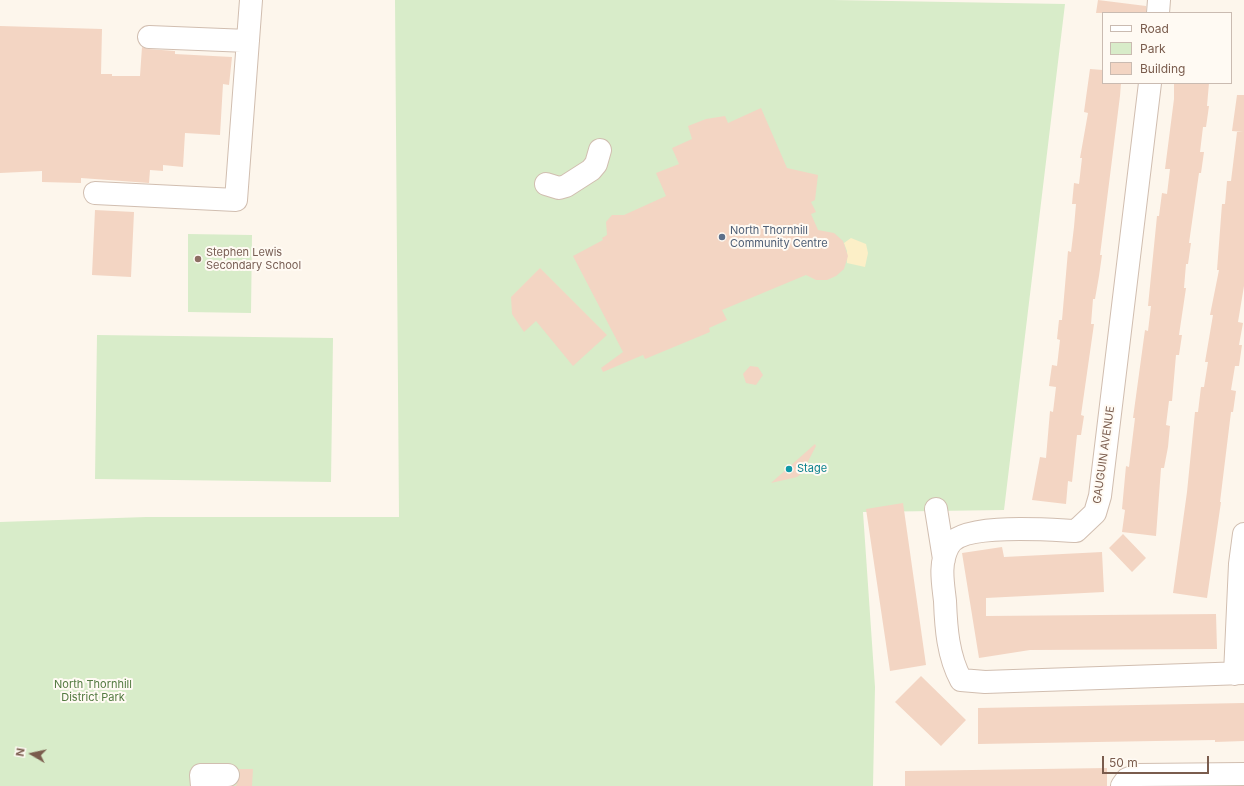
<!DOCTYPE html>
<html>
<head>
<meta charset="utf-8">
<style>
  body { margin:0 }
  #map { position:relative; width:1244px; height:786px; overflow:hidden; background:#fdf6ec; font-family:Inter,sans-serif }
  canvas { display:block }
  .legend { position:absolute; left:1102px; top:12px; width:130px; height:72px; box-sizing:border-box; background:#fffaf3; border:1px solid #cabbb1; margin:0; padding:5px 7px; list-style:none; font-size:12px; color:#7a5c4d }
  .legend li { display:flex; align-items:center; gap:8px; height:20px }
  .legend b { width:20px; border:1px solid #cabbb1 }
  .north { position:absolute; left:12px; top:734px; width:40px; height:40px; -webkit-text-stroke:3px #fffaf3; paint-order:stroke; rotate:279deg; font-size:11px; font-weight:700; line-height:16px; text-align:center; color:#7a5c4d }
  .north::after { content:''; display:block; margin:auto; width:14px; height:18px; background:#7a5c4d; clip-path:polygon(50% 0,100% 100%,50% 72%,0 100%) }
  .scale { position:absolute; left:1102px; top:756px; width:107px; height:18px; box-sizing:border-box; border:2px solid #7a5c4d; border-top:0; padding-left:5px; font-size:12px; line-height:14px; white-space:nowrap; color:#7a5c4d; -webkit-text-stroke:3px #fffaf3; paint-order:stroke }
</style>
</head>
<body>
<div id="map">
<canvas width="1244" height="786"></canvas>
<ul class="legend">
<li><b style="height:5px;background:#fff"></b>Road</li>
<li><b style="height:11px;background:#d8ecc9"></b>Park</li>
<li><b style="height:11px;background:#f3d5c3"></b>Building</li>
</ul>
<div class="north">N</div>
<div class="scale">50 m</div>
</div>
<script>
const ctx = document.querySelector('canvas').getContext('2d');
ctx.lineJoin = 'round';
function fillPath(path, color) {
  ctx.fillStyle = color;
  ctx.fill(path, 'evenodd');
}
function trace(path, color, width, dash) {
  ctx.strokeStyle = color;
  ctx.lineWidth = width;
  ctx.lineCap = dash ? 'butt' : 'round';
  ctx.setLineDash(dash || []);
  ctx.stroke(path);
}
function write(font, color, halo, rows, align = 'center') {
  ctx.font = font + ' Inter,sans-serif';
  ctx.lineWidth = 4;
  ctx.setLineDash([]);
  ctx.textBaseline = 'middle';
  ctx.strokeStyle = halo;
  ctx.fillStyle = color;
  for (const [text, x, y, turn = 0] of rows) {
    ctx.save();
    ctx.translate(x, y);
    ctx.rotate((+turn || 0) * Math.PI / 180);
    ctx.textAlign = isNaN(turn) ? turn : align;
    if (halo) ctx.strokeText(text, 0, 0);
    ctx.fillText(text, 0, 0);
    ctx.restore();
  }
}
fillPath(new Path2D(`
  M 395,0 L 833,0 L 1065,4 L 1004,510 L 863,512 L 875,687 L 873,786 L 0,786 L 0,522 L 146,517 L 399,517 Z
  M 188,234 L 252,235 L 251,313 L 188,312 Z
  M 97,335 L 333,338 L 331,482 L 95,479 Z`), '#d8ecc9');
fillPath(new Path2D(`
  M 851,238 L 866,244 L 868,253 L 865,267 L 847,263 L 847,251 L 844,243 Z`), '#fcefc7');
fillPath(new Path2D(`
  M 1098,0 L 1146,6 L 1146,13 L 1096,13 Z
  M 0,26 L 102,29 L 101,74 L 112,74 L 112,76 L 140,76 L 142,47 L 148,49 L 175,51 L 175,54 L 232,57 L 229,85 L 223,84 L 220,135 L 185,133 L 183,167 L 163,165 L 163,171 L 150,170 L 149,183 L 81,178 L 81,183 L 42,182 L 42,171 L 0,173 Z
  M 1090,69 L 1103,70 L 1103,83 L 1121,83 L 1120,96 L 1100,255 L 1102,255 L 1099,276 L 1095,299 L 1093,299 L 1091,324 L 1094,324 L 1081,415 L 1084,416 L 1081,435 L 1077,435 L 1072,482 L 1068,481 L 1066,504 L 1032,500 L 1040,457 L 1046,458 L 1050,411 L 1053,412 L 1056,387 L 1049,386 L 1052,365 L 1057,366 L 1060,340 L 1057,339 L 1059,320 L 1062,320 L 1068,251 L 1071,252 L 1074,227 L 1076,204 L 1072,204 L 1074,183 L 1079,184 L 1082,158 L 1080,158 L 1088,113 L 1084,112 Z
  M 1174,83 L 1209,83 L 1207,106 L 1209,106 L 1206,127 L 1203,127 L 1200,152 L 1204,152 L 1201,173 L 1199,173 L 1189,243 L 1191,243 L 1188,264 L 1186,264 L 1184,288 L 1186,288 L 1179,335 L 1182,335 L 1179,355 L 1176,355 L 1172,401 L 1169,401 L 1166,425 L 1170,426 L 1168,447 L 1164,468 L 1161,468 L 1156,536 L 1122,532 L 1125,510 L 1122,509 L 1126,466 L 1129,467 L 1135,418 L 1133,418 L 1145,330 L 1148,331 L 1151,306 L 1148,306 L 1157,216 L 1159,216 L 1162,193 L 1167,194 L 1170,169 L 1165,169 L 1174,99 Z
  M 1237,95 L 1244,95 L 1244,286 L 1238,322 L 1243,323 L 1239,345 L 1242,345 L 1239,366 L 1235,366 L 1231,390 L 1236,391 L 1233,412 L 1231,412 L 1220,502 L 1221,502 L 1207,598 L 1173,593 L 1187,492 L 1195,412 L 1198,412 L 1201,387 L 1204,387 L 1208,362 L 1205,362 L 1213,315 L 1210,315 L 1219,270 L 1217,270 L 1222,204 L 1225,204 L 1227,181 L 1231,181 L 1237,132 L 1243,132 L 1232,131 Z
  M 761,108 L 787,168 L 818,175 L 815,200 L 811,202 L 816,212 L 811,214 L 818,230 L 834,233 L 843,241 L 848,256 L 844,269 L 836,276 L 827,280 L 816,280 L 806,275 L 722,310 L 727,320 L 709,328 L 710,332 L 645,359 L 643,355 L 603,372 L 601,368 L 623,352 L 573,256 L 603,240 L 602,238 L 607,235 L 606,222 L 612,215 L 624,215 L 666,196 L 656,173 L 679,164 L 672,148 L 692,139 L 688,126 L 706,119 L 725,116 L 728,123 Z
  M 95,210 L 134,212 L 131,277 L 92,275 Z
  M 540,268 L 607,335 L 573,366 L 536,321 L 524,332 L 512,314 L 511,297 Z
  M 750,366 L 758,367 L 763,375 L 756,385 L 746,383 L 743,374 Z
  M 815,444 L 816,446 L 802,473 L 797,477 L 771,483 Z
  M 903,503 L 926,665 L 890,671 L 866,509 Z
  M 1123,534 L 1146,558 L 1132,572 L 1109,548 Z
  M 1002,547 L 1004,557 L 1102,552 L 1104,592 L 986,598 L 986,616 L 1216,614 L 1217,649 L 1030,650 L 979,658 L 962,553 Z
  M 921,676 L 966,720 L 941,746 L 895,702 Z
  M 1244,703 L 1244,741 L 1215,742 L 1215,740 L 978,744 L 978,708 Z
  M 1107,768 L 1107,786 L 905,786 L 905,771 Z
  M 239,769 L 253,769 L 252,786 L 236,786 L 240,775 Z`), '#f3d5c3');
const minor = new Path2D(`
  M 1158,13 L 1159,0
  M 149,37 L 248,41
  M 1150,83 L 1100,496 L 1095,513 L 1076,531 C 1050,530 960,522 948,547 C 939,564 943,583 945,601 C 946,628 948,656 961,680 L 985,682 L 1244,673
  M 546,184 L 559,188 L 566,186 L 591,170 L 596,164 L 600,150
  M 95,193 L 236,200 L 251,0
  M 936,509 L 944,559
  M 1235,674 L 1240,564 L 1244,534
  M 202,786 L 201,775 L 228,775
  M 1122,786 L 1127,779 L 1138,775 L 1244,774`);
trace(minor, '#d1beb0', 24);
trace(minor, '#fff', 22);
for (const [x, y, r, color] of [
  [722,237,4,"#5c6f8a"],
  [198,259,4,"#8d6e63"],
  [789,469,4,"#0f9aa8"]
]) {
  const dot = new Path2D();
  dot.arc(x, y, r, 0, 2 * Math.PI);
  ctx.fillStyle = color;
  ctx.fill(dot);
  trace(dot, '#fffaf3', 1.5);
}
write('11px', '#4e5e75', '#fffaf3', [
  ["North Thornhill",730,231],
  ["Community Centre",730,244]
], 'left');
write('11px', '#785e54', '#fffaf3', [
  ["Stephen Lewis",206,253],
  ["Secondary School",206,266]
], 'left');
write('11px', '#7a5c4d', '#fffaf3', [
  ["GAUGUIN AVENUE",1104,455,-82]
]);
write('11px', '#0d838f', '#fffaf3', [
  ["Stage",797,469]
], 'left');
write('11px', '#537a41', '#fffaf3', [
  ["North Thornhill",93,685],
  ["District Park",93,698]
]);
</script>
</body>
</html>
